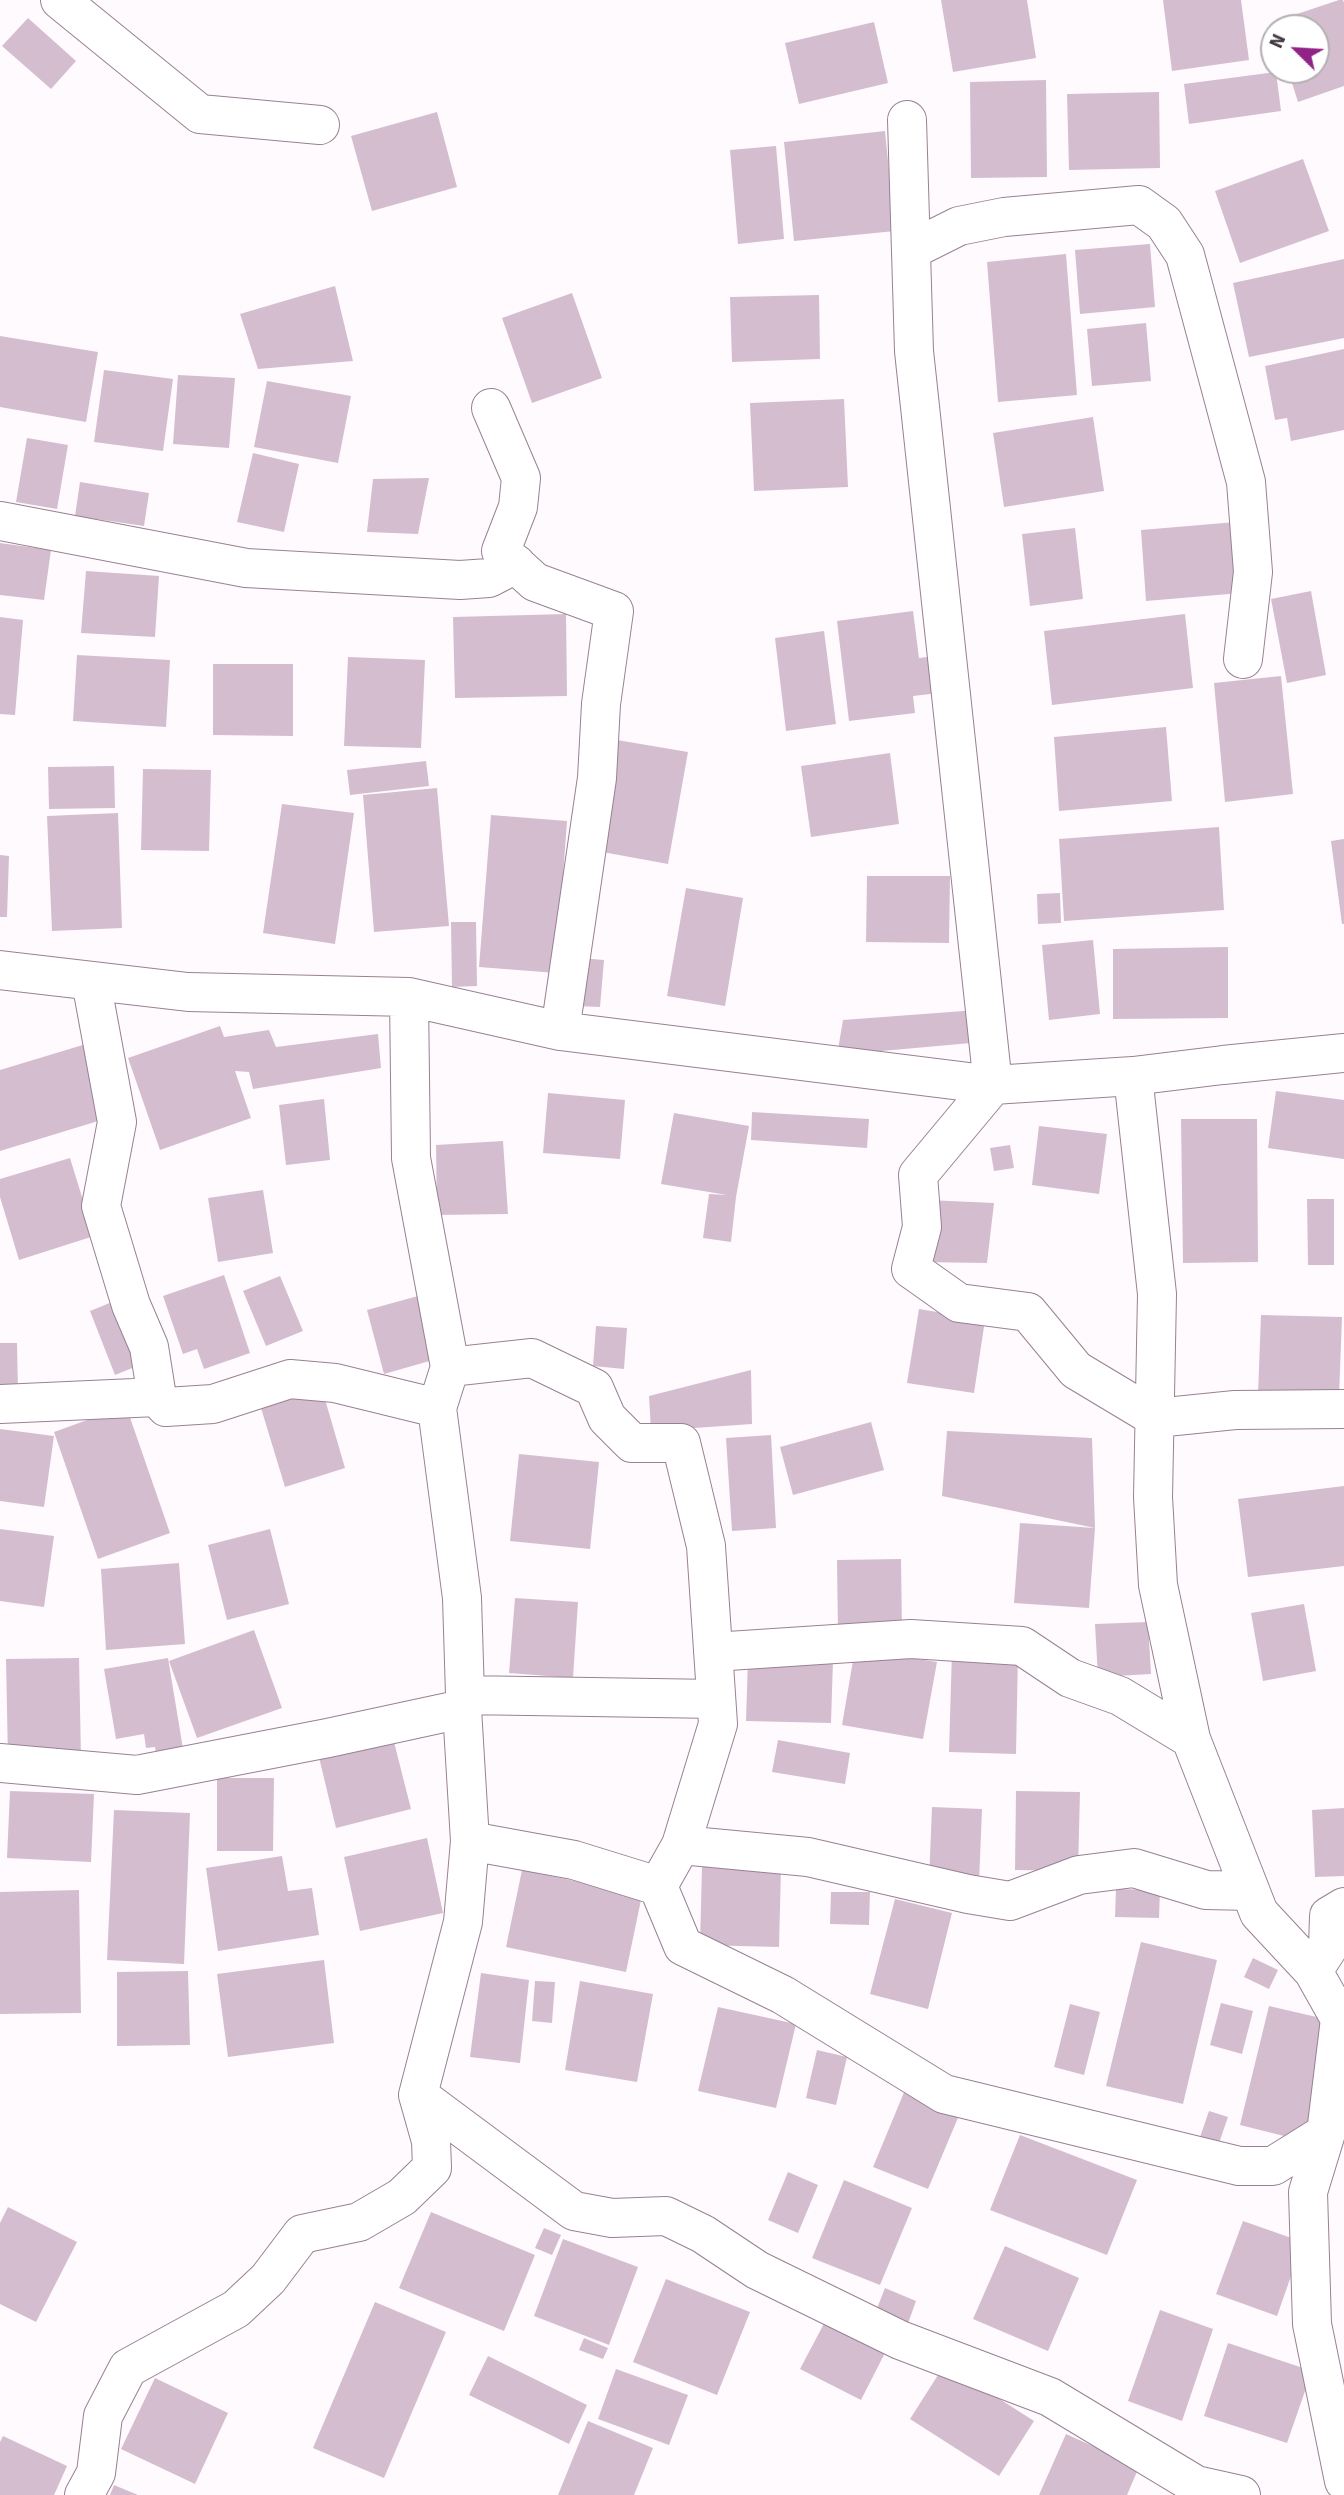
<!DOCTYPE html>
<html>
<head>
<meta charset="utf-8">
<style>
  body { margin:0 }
  #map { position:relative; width:1344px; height:2495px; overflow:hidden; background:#fffafe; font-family:Signika,sans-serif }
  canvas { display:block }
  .north { position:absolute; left:1260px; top:14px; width:70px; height:70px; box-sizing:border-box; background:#fff; border:2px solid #b4b0b3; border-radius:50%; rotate:294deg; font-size:19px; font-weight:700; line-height:28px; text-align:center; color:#433941 }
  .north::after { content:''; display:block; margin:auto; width:24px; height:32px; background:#912386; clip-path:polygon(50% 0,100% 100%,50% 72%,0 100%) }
</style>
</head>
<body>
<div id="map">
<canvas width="1344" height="2495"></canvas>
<div class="north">N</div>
</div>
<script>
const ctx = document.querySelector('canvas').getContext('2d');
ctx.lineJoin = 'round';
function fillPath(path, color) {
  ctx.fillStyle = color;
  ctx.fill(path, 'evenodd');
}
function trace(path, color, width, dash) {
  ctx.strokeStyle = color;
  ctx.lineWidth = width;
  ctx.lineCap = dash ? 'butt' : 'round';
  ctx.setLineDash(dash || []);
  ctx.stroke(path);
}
fillPath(new Path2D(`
  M 941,0 L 1027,0 L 1036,58 L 953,72 Z
  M 1163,0 L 1241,0 L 1249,60 L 1172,71 Z
  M 1339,0 L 1343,0 L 1344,3 L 1344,86 L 1298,102 L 1288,70 L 1316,70 L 1316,28 L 1275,28 L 1273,22 Z
  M 28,18 L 76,61 L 51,89 L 2,46 Z
  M 874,22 L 888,83 L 799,104 L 785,43 Z
  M 1276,72 L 1281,111 L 1189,124 L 1184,84 Z
  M 1046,80 L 1047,177 L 971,178 L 970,82 Z
  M 1159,92 L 1160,168 L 1069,170 L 1067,94 Z
  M 437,112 L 457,187 L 372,211 L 351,136 Z
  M 885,131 L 895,231 L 794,241 L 784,142 Z
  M 776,146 L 784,239 L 738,244 L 730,150 Z
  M 1303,159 L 1329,231 L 1240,263 L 1215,191 Z
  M 1150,244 L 1155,307 L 1080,314 L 1075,250 Z
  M 1066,254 L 1077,395 L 998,402 L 987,262 Z
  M 1344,259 L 1344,338 L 1249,357 L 1233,283 Z
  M 335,286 L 353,361 L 258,369 L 240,314 Z
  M 572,293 L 602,378 L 532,403 L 502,318 Z
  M 819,295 L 820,359 L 732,362 L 730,297 Z
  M 1146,323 L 1151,381 L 1092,386 L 1087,329 Z
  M 0,336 L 98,352 L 86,422 L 0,407 Z
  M 1344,349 L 1344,430 L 1291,441 L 1287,418 L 1275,420 L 1265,366 Z
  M 104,370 L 173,379 L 163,451 L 94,442 Z
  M 178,375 L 235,378 L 229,448 L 173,444 Z
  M 267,381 L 351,396 L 338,463 L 254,447 Z
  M 844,399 L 848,487 L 754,491 L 750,403 Z
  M 1093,417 L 1104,491 L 1004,507 L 993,433 Z
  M 27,438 L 68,445 L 57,509 L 16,502 Z
  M 253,453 L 299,464 L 284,532 L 237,522 Z
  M 429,478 L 418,534 L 367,532 L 373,479 Z
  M 80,482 L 149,493 L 144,526 L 75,516 Z
  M 1236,522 L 1241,593 L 1146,601 L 1141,530 Z
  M 1075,528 L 1083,599 L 1030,606 L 1022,534 Z
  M 0,543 L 51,550 L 44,600 L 0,595 Z
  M 86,571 L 159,576 L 155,637 L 81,633 Z
  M 1311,591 L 1326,675 L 1287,683 L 1271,599 Z
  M 913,611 L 919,658 L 935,656 L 939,693 L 913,696 L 915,713 L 849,721 L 837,621 Z
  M 566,614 L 567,696 L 455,698 L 453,617 Z
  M 1185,614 L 1193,688 L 1052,705 L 1044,631 Z
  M 0,617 L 23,620 L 15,715 L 0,714 Z
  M 824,631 L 836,724 L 786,731 L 775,638 Z
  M 77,655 L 170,660 L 166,727 L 73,721 Z
  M 348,657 L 425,660 L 421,748 L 344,746 Z
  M 213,664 L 293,664 L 293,736 L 213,735 Z
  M 1281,676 L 1293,794 L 1225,802 L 1214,683 Z
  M 1166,727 L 1172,801 L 1059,811 L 1054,737 Z
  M 617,740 L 688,752 L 668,864 L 597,851 Z
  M 890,753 L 899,824 L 811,837 L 801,766 Z
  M 426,761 L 429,786 L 350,795 L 347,770 Z
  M 114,766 L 115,808 L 49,809 L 48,767 Z
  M 143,769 L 211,770 L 209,851 L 141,850 Z
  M 437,788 L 449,926 L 374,932 L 363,795 Z
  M 282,804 L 354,813 L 335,944 L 263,933 Z
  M 118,813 L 122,928 L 52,931 L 47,816 Z
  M 491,815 L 567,821 L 556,973 L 479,967 Z
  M 1219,827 L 1224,910 L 1064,921 L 1059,839 Z
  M 1344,839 L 1344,924 L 1342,924 L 1331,841 Z
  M 0,855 L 9,856 L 7,917 L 0,917 Z
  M 867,876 L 950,876 L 949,943 L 866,942 Z
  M 686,888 L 743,898 L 725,1006 L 667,996 Z
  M 1060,893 L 1061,923 L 1038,924 L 1037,894 Z
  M 451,922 L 476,922 L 477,986 L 452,987 Z
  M 1093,940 L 1100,1014 L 1049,1020 L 1042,945 Z
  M 1228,947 L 1228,1018 L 1113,1019 L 1113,949 Z
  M 580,958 L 604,960 L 600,1007 L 576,1006 Z
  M 977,1010 L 971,1043 L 837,1055 L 843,1020 Z
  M 220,1026 L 224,1037 L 269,1030 L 276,1047 L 378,1034 L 381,1068 L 253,1089 L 249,1072 L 235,1071 L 251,1118 L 160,1150 L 128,1058 Z
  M 86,1044 L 108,1118 L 0,1151 L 0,1070 Z
  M 1276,1091 L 1344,1100 L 1344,1159 L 1268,1148 Z
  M 548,1093 L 625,1100 L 620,1159 L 543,1153 Z
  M 324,1099 L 330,1160 L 286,1165 L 279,1105 Z
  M 752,1112 L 869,1119 L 867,1148 L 751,1140 Z
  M 674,1113 L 749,1126 L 736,1197 L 731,1242 L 703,1238 L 709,1194 L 727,1195 L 661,1184 Z
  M 1181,1119 L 1257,1119 L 1258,1262 L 1183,1263 Z
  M 1039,1126 L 1107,1134 L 1099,1194 L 1032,1185 Z
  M 503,1141 L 508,1214 L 437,1215 L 436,1145 Z
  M 1010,1145 L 1014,1168 L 994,1171 L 990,1148 Z
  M 70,1158 L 94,1236 L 19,1260 L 0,1197 L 0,1179 Z
  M 263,1190 L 273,1253 L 218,1262 L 208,1198 Z
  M 1307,1199 L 1334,1199 L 1334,1265 L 1308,1265 Z
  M 928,1200 L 994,1203 L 987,1263 L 920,1262 Z
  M 224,1275 L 250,1353 L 204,1369 L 197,1349 L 183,1354 L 163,1296 Z
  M 280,1276 L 303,1331 L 266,1346 L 243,1291 Z
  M 429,1293 L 447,1356 L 384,1374 L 367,1310 Z
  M 122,1298 L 147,1362 L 115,1375 L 90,1311 Z
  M 919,1309 L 985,1320 L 974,1393 L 907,1383 Z
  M 1261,1315 L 1342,1317 L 1339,1397 L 1258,1394 Z
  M 596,1326 L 627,1328 L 624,1369 L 593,1366 Z
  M 0,1343 L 17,1343 L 18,1393 L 0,1393 Z
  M 751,1370 L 752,1424 L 651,1431 L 649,1396 Z
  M 322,1389 L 345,1468 L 285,1487 L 261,1408 Z
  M 126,1406 L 170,1533 L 98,1559 L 54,1432 Z
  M 871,1422 L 884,1470 L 793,1495 L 780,1447 Z
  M 0,1429 L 54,1436 L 44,1507 L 0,1501 Z
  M 947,1431 L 1092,1438 L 1095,1528 L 942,1496 Z
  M 771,1435 L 776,1528 L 732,1531 L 726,1438 Z
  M 519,1454 L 599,1462 L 590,1549 L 510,1541 Z
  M 1344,1486 L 1344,1566 L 1248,1577 L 1238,1499 Z
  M 1020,1523 L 1095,1528 L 1089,1608 L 1014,1603 Z
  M 0,1529 L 54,1536 L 44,1607 L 0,1601 Z
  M 270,1529 L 289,1604 L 227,1620 L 208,1545 Z
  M 901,1559 L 902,1634 L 838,1635 L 837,1560 Z
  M 179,1563 L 185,1644 L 106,1650 L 101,1569 Z
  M 515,1598 L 578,1602 L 573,1678 L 509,1673 Z
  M 1304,1604 L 1316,1671 L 1263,1681 L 1251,1613 Z
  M 1148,1622 L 1151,1674 L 1098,1677 L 1095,1624 Z
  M 254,1630 L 282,1708 L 197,1738 L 169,1661 Z
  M 855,1649 L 937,1662 L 923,1739 L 842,1725 Z
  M 952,1651 L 1018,1653 L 1016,1754 L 949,1752 Z
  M 79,1658 L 81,1758 L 8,1760 L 6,1659 Z
  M 168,1658 L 185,1761 L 158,1766 L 155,1747 L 146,1748 L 144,1734 L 116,1739 L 104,1669 Z
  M 748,1658 L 833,1660 L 831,1723 L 746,1721 Z
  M 391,1730 L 411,1809 L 336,1828 L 317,1749 Z
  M 778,1740 L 850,1753 L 845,1784 L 772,1772 Z
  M 217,1778 L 274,1778 L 273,1851 L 217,1851 Z
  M 10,1791 L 94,1794 L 91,1862 L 7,1858 Z
  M 1016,1791 L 1080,1792 L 1078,1871 L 1015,1870 Z
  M 932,1807 L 982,1809 L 979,1883 L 929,1881 Z
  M 1344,1808 L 1344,1876 L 1315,1877 L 1312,1810 Z
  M 114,1810 L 190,1813 L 184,1964 L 107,1960 Z
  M 427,1838 L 443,1913 L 360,1931 L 344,1857 Z
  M 282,1856 L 288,1891 L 312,1888 L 319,1935 L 218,1951 L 206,1868 Z
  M 702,1866 L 781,1867 L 779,1947 L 700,1945 Z
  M 522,1870 L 642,1895 L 626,1972 L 506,1947 Z
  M 1116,1889 L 1160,1890 L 1159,1918 L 1115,1917 Z
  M 79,1890 L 81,2013 L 0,2014 L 0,1892 Z
  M 831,1892 L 870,1892 L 869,1925 L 830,1924 Z
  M 895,1899 L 952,1913 L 928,2009 L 870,1994 Z
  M 1141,1942 L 1217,1960 L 1183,2104 L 1106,2086 Z
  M 1253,1958 L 1278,1970 L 1269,1989 L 1244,1977 Z
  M 324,1960 L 334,2043 L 228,2057 L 217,1974 Z
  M 188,1971 L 190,2045 L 117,2046 L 117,1972 Z
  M 481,1973 L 529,1980 L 520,2063 L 470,2057 Z
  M 535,1981 L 555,1982 L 552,2023 L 532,2021 Z
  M 580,1981 L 653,1994 L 637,2082 L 565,2070 Z
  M 1221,2003 L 1253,2011 L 1242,2054 L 1210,2045 Z
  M 1070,2004 L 1100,2012 L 1084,2075 L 1054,2067 Z
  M 1269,2006 L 1334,2021 L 1304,2141 L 1240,2125 Z
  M 718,2007 L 796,2024 L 776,2108 L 698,2091 Z
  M 817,2050 L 847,2057 L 836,2105 L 806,2098 Z
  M 905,2090 L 960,2113 L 928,2189 L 873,2167 Z
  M 1209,2111 L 1228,2117 L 1218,2146 L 1199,2140 Z
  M 1020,2135 L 1137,2180 L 1107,2255 L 990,2210 Z
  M 788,2172 L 818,2185 L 798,2233 L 768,2220 Z
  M 844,2180 L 912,2208 L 880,2285 L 812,2258 Z
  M 8,2207 L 77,2242 L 36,2322 L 0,2304 L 0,2223 Z
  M 431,2212 L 535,2255 L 504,2331 L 399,2288 Z
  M 1243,2221 L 1303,2242 L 1277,2316 L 1216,2294 Z
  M 544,2228 L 561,2235 L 552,2255 L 535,2248 Z
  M 563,2239 L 638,2267 L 609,2345 L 534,2316 Z
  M 1005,2246 L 1079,2278 L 1048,2351 L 973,2319 Z
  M 666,2279 L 750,2312 L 717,2395 L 633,2362 Z
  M 885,2288 L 916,2301 L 906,2329 L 874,2316 Z
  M 375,2302 L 446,2332 L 384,2478 L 313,2448 Z
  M 1160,2310 L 1213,2329 L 1182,2421 L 1128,2401 Z
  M 828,2316 L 888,2347 L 861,2400 L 800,2369 Z
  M 584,2338 L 608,2348 L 603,2359 L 579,2350 Z
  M 1228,2343 L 1312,2371 L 1287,2443 L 1204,2416 Z
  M 488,2356 L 587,2405 L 569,2444 L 469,2395 Z
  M 945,2364 L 1034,2421 L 999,2476 L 910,2419 Z
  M 616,2369 L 688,2395 L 669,2445 L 598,2419 Z
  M 155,2378 L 228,2413 L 195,2484 L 121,2449 Z
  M 588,2421 L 653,2448 L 634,2495 L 558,2495 Z
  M 1066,2434 L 1139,2467 L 1127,2495 L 1039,2495 Z
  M 3,2436 L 67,2466 L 54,2495 L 0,2495 L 0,2442 Z
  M 114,2485 L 138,2495 L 110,2495 Z`), '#d5bdd0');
const street = new Path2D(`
  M 60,0 L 200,114 L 320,125
  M 907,120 L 914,351 L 993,1085 L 918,1175 L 922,1227 L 911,1269 L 959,1303 L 1028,1312 L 1076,1370 L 1156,1418 L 1235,1410 L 1344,1409
  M 913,249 L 959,226 L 1004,217 L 1139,205 L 1164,223 L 1185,255 L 1246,482 L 1253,572 L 1243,659
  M 491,408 L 521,478 L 518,507 L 501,551 L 535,582 L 614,611 L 601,704 L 597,778 L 560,1031
  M 0,521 L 246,568 L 460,580 L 489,578 L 516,564
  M 0,970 L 188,992 L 409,997 L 560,1031 L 993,1085 L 1133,1076 L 1223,1065 L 1344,1053
  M 91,981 L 117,1122 L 101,1206 L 131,1305 L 149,1347 L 157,1397
  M 1133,1076 L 1157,1294 L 1153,1497 L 1158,1585 L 1191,1739 L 1259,1913 L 1313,1971 L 1340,2019 L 1326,2133 L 1308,2192 L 1312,2324 L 1344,2481
  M 450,1367 L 532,1358 L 594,1388 L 607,1418 L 632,1443 L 681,1443 L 706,1546 L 718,1724 L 681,1845 L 658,1886
  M 0,1404 L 157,1397 L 166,1407 L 213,1404 L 290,1379 L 335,1383 L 437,1408
  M 713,1652 L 911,1639 L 1022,1646 L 1070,1678 L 1120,1696 L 1191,1739
  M 465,1695 L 716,1699
  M 0,1763 L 137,1775 L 328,1738 L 462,1709
  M 470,1841 L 574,1860 L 658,1886 L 683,1946 L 783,1995 L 944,2094 L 1239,2166 L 1273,2166 L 1326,2133
  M 681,1845 L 808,1857 L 968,1894 L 1010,1901 L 1079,1875 L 1134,1868 L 1206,1890 L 1250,1891
  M 1313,1971 L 1328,1948 L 1329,1916 L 1344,1907
  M 418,2095 L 574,2211 L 612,2218 L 666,2216 L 703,2234 L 757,2270 L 900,2340 L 1050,2397 L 1196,2485 L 1241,2495
  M 84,2495 L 96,2473 L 103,2416 L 128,2368 L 236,2309 L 268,2279 L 302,2234 L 359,2222 L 402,2197 L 432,2168 L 431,2141 L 418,2095 L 463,1922 L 470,1841 L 462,1709 L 465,1695 L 462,1598 L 437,1408 L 450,1367 L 411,1158 L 409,997`);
trace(street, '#988193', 40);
trace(street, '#fff', 38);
</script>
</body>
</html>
